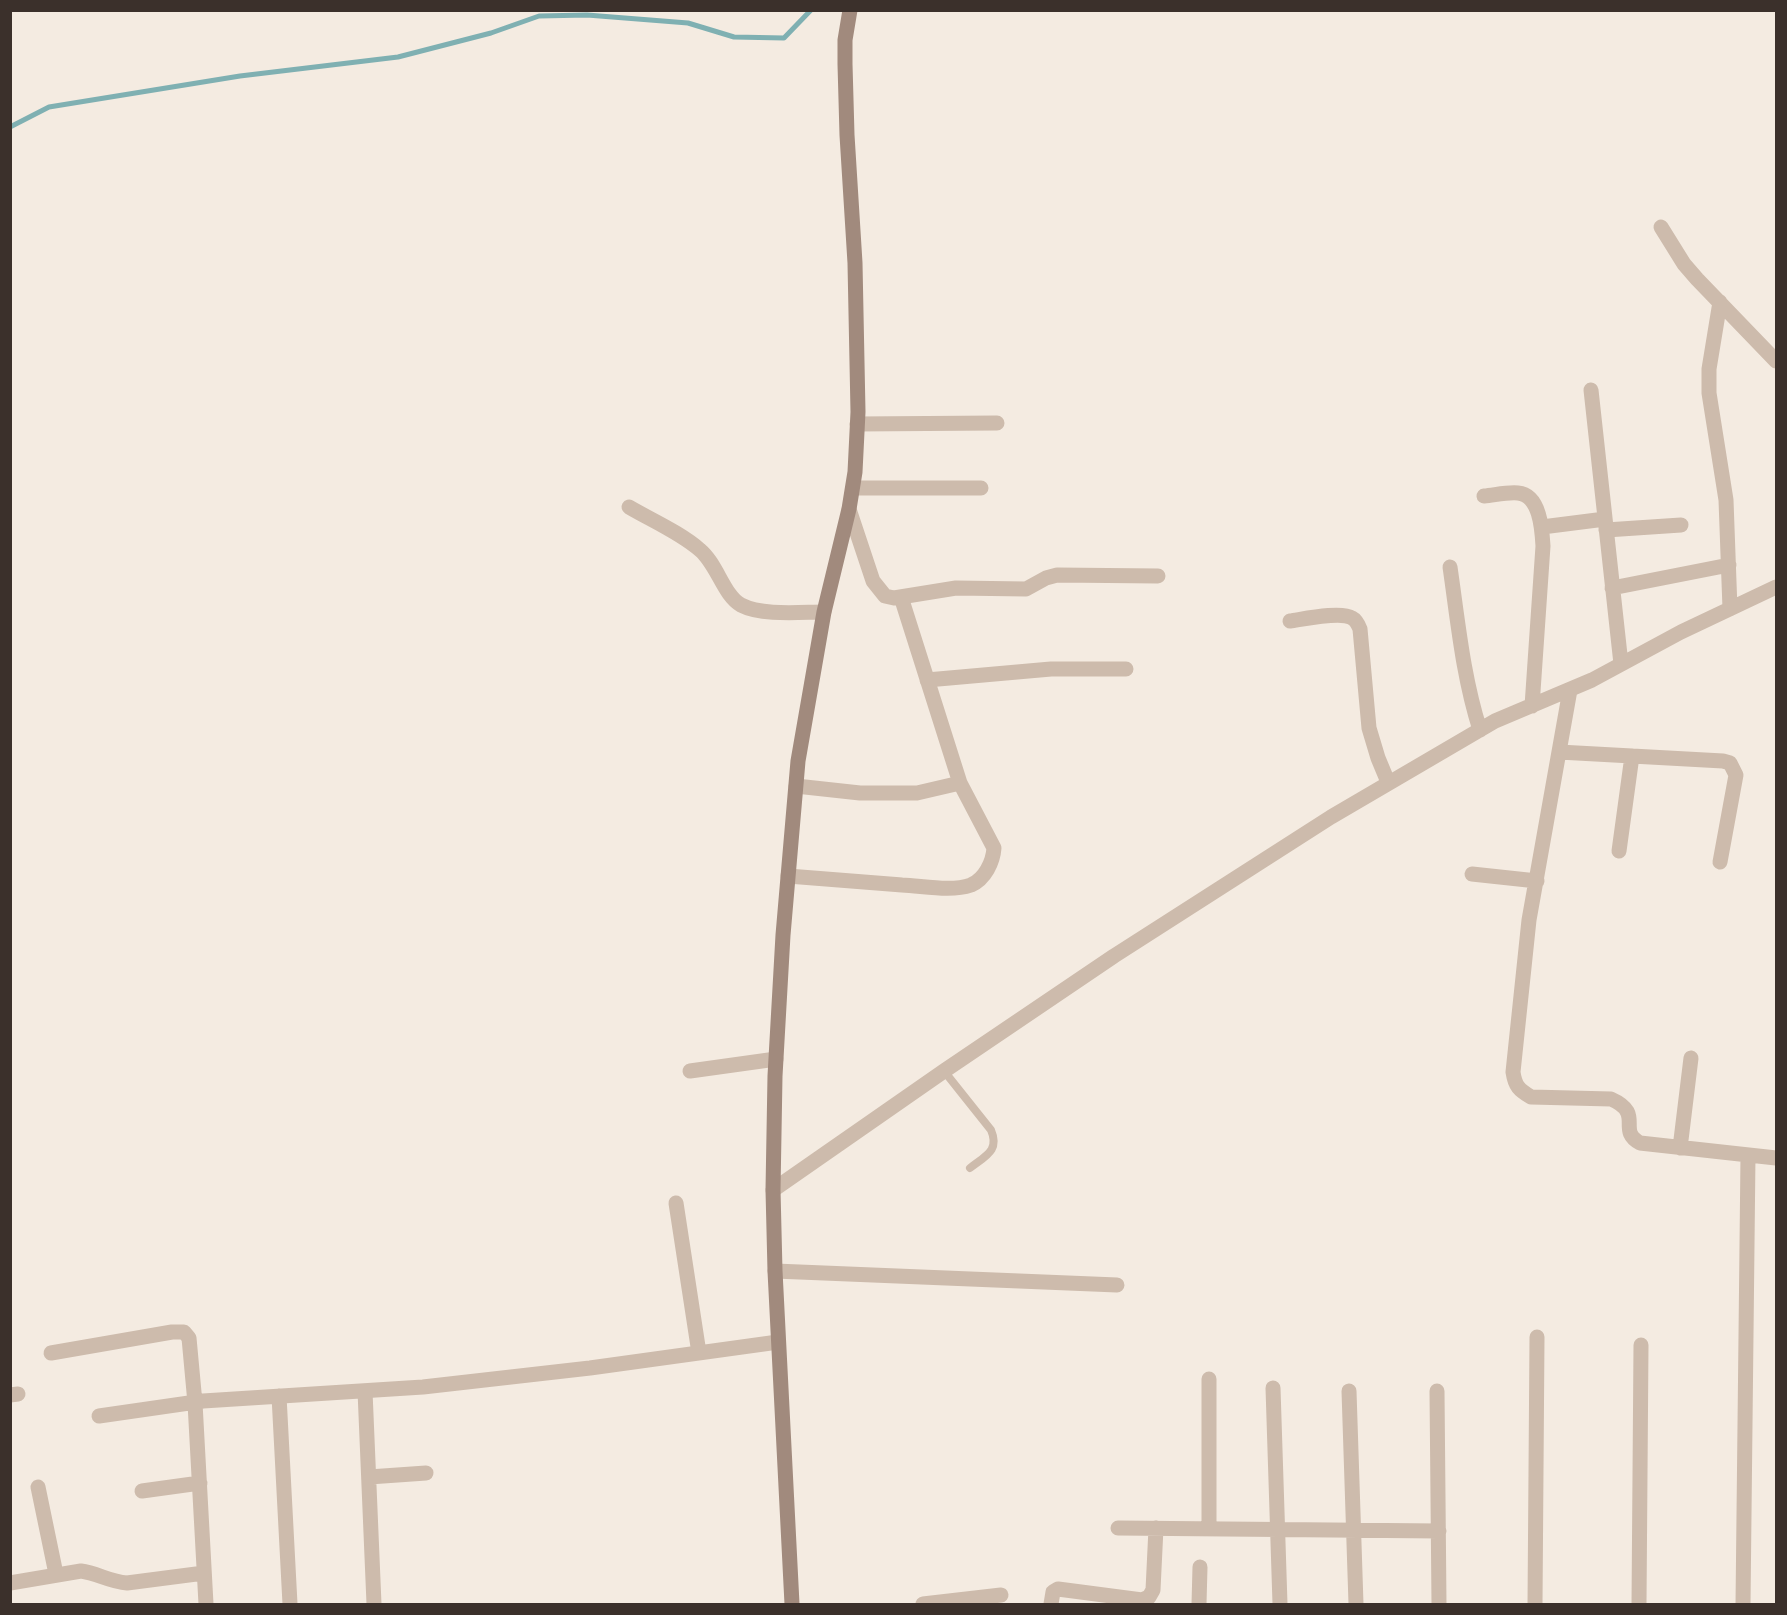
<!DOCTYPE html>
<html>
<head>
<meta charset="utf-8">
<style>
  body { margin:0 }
  #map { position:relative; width:1787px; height:1615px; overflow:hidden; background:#f4ebe1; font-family:"DejaVu Sans",sans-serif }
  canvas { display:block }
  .frame { position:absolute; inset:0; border:12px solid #3b302b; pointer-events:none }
</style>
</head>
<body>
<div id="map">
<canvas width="1787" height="1615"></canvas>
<div class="frame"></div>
</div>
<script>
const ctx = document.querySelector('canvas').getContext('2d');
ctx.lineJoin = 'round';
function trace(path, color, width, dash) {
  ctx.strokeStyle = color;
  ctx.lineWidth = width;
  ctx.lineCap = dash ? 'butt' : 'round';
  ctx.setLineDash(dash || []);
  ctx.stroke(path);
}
trace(new Path2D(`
  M 10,127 L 49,107 L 240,76 L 398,57 L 491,33 L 539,16 L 587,15 L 688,23 L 734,37 L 784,38 L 811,10`), '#7fb0b2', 5);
trace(new Path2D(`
  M 944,1071 L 991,1130 C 1000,1151 985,1156 970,1168`), '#cdbbac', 8);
trace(new Path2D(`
  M 1661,227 L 1684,264 L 1697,279 L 1776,361
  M 1720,302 L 1709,369 L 1709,393 L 1726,500 L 1730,609
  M 1591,390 L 1621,664
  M 857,424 L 997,423
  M 853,488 L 981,488
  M 1484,496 C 1495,495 1507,492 1518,493 C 1540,495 1542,529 1543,546 L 1532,706
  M 629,507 C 651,520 681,533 700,550 C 717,564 724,596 741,605 C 762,616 801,612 824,612
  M 849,509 L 873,581 L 885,596 L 894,598 L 956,588 L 1026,589 L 1046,578 L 1057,575 L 1158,576
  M 1542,527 L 1605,519
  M 1606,530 L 1681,525
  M 1450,567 C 1458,622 1463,677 1480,730
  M 1612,588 L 1729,565
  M 1290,621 C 1304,619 1341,611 1352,618 C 1356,620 1358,624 1360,629 L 1369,728 L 1378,758 L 1388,782
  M 927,680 L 1051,669 L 1126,669
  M 1570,690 L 1529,920 L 1513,1072 C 1515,1086 1519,1090 1531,1097 L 1611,1099 C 1645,1114 1616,1130 1640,1143 L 1776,1158
  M 1559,752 L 1723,761 L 1730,763 L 1736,775 L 1720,862
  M 796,786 L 860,793 L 917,793 L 960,783
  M 1619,851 L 1632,756
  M 1472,874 L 1537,881
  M 788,876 C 826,879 864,882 902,885 C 924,886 951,892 971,885 C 985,879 993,862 994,848 L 960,783 L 901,597
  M 690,1071 L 776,1059
  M 1680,1148 L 1691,1058
  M 773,1190 L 944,1071 L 1114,956 L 1331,817 L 1495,721 L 1592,680 L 1681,632 L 1776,587
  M 676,1203 L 699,1353
  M 775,1271 L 1117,1285
  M 51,1353 L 172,1332 L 184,1332 L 189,1338 L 195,1403 L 206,1604
  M 1209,1379 L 1209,1529
  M 1273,1388 L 1280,1604
  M 365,1391 L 374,1604
  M 1349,1391 L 1356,1604
  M 1437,1391 L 1439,1604
  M 10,1395 L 18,1394
  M 279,1396 L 290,1604
  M 99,1416 L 203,1401 L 423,1387 L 590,1368 L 778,1342
  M 369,1477 L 426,1473
  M 38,1487 L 56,1574
  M 142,1491 L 200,1483
  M 1118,1528 L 1439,1531
  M 10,1583 L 81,1571 C 97,1573 110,1582 127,1583 L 204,1573
  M 923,1604 L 1001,1595
  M 1051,1604 L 1053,1592 L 1058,1589 L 1142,1600 L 1149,1597 L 1153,1590 L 1156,1528
  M 1199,1604 L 1200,1567
  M 1535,1604 L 1537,1337
  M 1639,1604 L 1641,1345
  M 1743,1604 L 1748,1155`), '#cdbbac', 15);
trace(new Path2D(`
  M 792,1604 L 775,1271 L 773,1190 L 775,1076 L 783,935 L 798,761 L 824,612 L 849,509 L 855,472 L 858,412 L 855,263 L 847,135 L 845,64 L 845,40 L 850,10`), '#a18a7d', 15);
</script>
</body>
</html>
